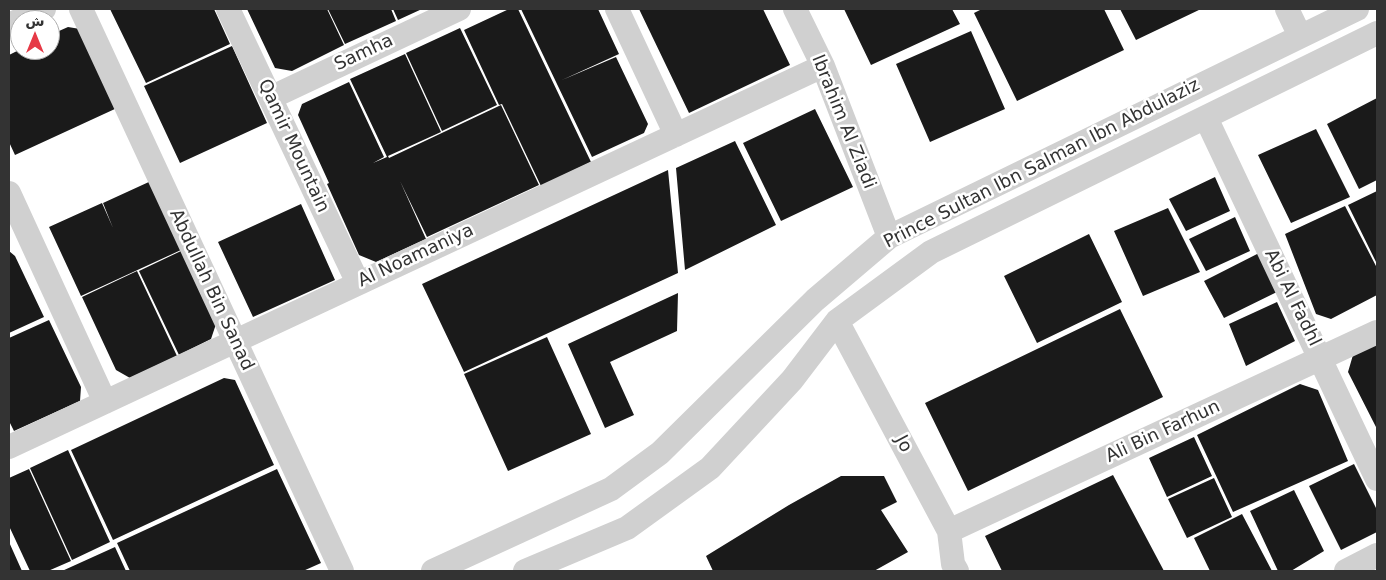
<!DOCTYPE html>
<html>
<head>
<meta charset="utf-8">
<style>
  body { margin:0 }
  #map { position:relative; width:1386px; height:580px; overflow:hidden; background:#fff; font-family:"DejaVu Sans","Noto Naskh Arabic",sans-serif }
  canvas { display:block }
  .frame { position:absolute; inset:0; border:10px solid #333; pointer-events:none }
  .north { position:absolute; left:10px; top:10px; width:50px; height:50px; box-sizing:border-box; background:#fff; border:1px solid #adadad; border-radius:50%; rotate:0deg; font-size:14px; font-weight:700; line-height:20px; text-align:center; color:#333 }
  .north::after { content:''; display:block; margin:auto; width:18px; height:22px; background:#e63946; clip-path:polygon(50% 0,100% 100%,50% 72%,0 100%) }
</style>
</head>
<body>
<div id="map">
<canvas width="1386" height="580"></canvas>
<div class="frame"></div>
<div class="north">ش</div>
</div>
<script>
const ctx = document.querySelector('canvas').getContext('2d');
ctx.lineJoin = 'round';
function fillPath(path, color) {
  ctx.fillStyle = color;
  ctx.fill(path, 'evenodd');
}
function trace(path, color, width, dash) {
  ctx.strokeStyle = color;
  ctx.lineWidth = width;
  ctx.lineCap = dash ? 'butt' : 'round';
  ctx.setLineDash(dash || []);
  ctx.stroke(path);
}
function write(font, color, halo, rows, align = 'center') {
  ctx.font = font + ' "DejaVu Sans",sans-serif';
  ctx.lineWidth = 5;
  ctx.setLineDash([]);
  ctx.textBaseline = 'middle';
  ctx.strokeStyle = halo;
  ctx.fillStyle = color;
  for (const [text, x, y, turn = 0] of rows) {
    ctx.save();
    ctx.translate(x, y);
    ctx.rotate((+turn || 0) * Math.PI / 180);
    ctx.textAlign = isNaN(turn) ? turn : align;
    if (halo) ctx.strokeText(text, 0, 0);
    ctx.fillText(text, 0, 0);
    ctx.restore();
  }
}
fillPath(new Path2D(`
  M 110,9 L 214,9 L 230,44 L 146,83 Z
  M 247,9 L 327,9 L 344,45 L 292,71 L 275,68 Z
  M 328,9 L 391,9 L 396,21 L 345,44 Z
  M 393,9 L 422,9 L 398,20 Z
  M 509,9 L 518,9 L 591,162 L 541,186 L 502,104 L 499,105 L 464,30 Z
  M 521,9 L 598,9 L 619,54 L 562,80 L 616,57 L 648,124 L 644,133 L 592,157 Z
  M 639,9 L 763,9 L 790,65 L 689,113 Z
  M 844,9 L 952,9 L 960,24 L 871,65 Z
  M 982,9 L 1104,9 L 1124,50 L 1017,101 L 974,13 Z
  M 1120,9 L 1201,9 L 1136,40 Z
  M 68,27 L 80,29 L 117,108 L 15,155 L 9,142 L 9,55 L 19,50 L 50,50 L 50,35 Z
  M 460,28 L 497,105 L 442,131 L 406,53 Z
  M 971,31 L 1005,109 L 930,142 L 896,64 Z
  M 232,46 L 267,123 L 180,163 L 144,86 Z
  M 405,54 L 441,132 L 388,156 L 389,158 L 501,105 L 539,185 L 427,237 L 400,181 L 426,239 L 376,262 L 359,255 L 327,184 L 329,183 L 298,115 L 302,104 L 349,82 L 384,157 L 373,163 L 387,157 L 350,79 Z
  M 1377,98 L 1377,180 L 1359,189 L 1327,124 Z
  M 815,109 L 853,187 L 781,221 L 743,143 Z
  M 1316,129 L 1350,197 L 1291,223 L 1258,155 Z
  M 735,141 L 776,225 L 685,270 L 676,168 Z
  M 668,170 L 678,273 L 464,372 L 422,284 Z
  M 1215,177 L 1230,211 L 1186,231 L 1169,199 Z
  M 151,181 L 181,250 L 81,296 L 49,227 L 102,203 L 113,228 L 103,203 Z
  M 1377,191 L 1377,264 L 1348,205 Z
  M 301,204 L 335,280 L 253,317 L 218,242 Z
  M 1345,206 L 1377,268 L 1377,295 L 1331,319 L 1316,314 L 1285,234 Z
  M 1168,208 L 1200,272 L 1143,296 L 1114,231 Z
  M 1235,217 L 1250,251 L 1206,271 L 1189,239 Z
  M 1089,234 L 1122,302 L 1037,343 L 1004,276 Z
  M 9,251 L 15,256 L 44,317 L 9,333 Z
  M 181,251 L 216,324 L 211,339 L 179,355 L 139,271 Z
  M 1263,251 L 1281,290 L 1224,318 L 1204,281 Z
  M 137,271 L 177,356 L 130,378 L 116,370 L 82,297 Z
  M 678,293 L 677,331 L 610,362 L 634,415 L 605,428 L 568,344 Z
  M 1277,302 L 1295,341 L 1246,366 L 1229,324 Z
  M 1120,309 L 1163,397 L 968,491 L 925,403 Z
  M 49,320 L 81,387 L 80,401 L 14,431 L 9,421 L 9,338 Z
  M 547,337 L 591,434 L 508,471 L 464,374 Z
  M 1377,343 L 1377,429 L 1348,372 L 1353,355 Z
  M 224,378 L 235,380 L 274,465 L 113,540 L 71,450 Z
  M 1300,384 L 1318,390 L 1348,461 L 1233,512 L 1197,435 Z
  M 1194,437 L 1212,476 L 1167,497 L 1149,458 Z
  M 68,450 L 110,542 L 72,560 L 30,468 Z
  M 1354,464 L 1377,510 L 1377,532 L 1341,550 L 1309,486 Z
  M 29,469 L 71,561 L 48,571 L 30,571 L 9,526 L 9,478 Z
  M 277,469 L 321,563 L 303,571 L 130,571 L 117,543 Z
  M 1113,475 L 1164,571 L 1002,571 L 985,536 Z
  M 841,476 L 884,476 L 897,502 L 881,510 L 908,552 L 874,571 L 713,571 L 706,556 L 789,505 Z
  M 1214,478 L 1232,517 L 1187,538 L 1168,499 Z
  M 1294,490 L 1324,551 L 1291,571 L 1278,571 L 1250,511 Z
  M 1242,514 L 1272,571 L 1210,571 L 1194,538 Z
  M 9,542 L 22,571 L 9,571 Z
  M 115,547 L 126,571 L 62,571 Z`), '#1a1a1a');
trace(new Path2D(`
  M 81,9 L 342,571
  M 228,9 L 358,283
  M 617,9 L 676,135
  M 795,9 L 823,66 L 889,237
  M 1287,9 L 1300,36
  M 9,25 L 44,9
  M 270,98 L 459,9
  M 1206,118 L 1377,479
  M 9,193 L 105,402
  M 837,321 L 949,531 L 953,564 L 957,571
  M 9,447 L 823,66
  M 949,531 L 1377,332
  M 433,571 L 611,489 L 660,453 L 815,300 L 889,237 L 1357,9
  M 525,571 L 627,528 L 710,468 L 792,380 L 837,321 L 931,252 L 1377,33
  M 1346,571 L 1377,555`), '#d0d0d0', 24);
write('18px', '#333', '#fff', [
  ["Samha",364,53,-25],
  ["Ibrahim Al Ziadi",843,122,68],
  ["Qamir Mountain",293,146,65],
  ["Prince Sultan Ibn Salman Ibn Abdulaziz",1042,164,-27],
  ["Al Noamaniya",416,256,-25],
  ["Abdullah Bin Sanad",211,290,65],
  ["Abi Al Fadhl",1292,298,64],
  ["Ali Bin Farhun",1163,432,-25],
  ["Jo",903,444,62]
]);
</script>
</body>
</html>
